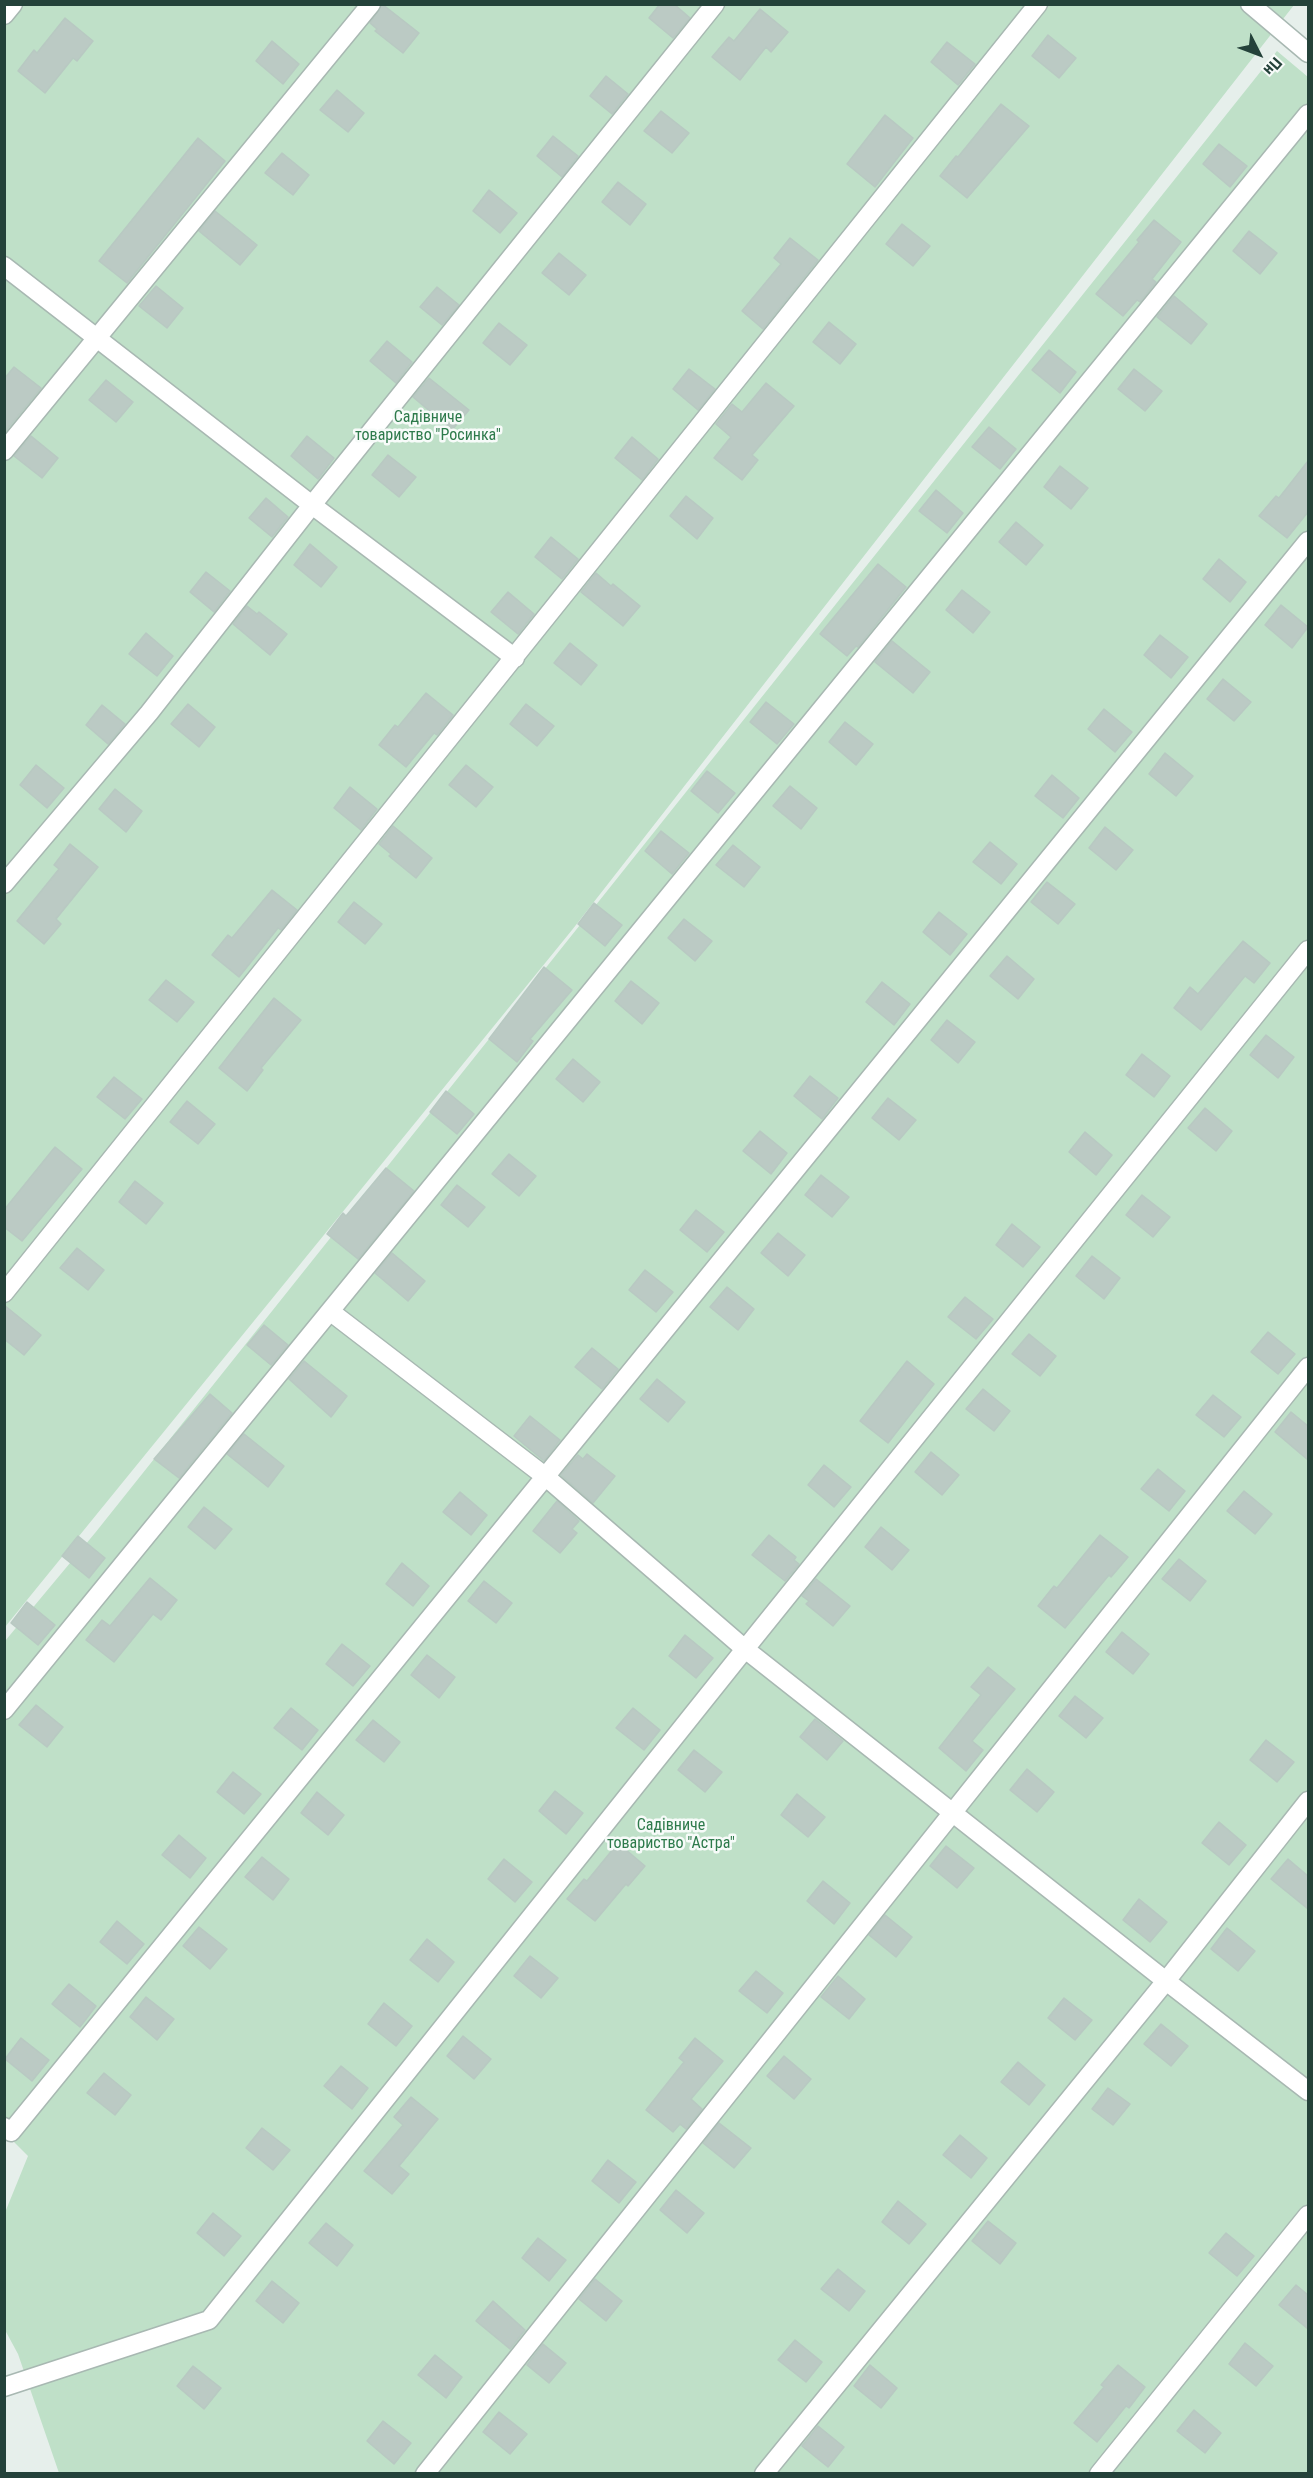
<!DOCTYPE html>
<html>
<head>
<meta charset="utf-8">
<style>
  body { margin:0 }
  #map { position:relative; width:1313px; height:2478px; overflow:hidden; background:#e6efeb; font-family:"Roboto Condensed",sans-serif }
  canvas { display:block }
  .frame { position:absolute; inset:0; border:6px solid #24423a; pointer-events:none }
  .north { position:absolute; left:1229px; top:24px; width:60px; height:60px; -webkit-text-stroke:4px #f7fbf9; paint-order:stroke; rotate:132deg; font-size:16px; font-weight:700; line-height:24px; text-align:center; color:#24423a }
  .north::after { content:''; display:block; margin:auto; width:21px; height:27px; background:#24423a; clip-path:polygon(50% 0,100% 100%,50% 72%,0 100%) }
</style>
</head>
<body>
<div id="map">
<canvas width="1313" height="2478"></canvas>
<div class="frame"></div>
<div class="north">Пн</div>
</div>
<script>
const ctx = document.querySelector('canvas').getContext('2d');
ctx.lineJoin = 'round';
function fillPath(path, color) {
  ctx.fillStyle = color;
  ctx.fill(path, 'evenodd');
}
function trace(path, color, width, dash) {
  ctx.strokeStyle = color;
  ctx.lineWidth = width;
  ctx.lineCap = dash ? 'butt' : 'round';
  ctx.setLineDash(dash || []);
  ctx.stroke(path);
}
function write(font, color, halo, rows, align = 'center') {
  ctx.font = font + ' "Roboto Condensed",sans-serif';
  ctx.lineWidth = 5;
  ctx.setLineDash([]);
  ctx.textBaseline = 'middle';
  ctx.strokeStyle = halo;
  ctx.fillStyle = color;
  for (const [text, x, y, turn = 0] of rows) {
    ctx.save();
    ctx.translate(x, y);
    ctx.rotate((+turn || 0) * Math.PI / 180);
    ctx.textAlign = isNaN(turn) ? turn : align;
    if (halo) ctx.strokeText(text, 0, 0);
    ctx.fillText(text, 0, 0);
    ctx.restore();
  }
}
fillPath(new Path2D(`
  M 5,5 L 1294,5 L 572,930 L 5,1627 Z
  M 1277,51 L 1308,77 L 1308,2473 L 59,2473 L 18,2354 L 5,2330 L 4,2215 L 28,2156 L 4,2132 L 5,1641 L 95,1533 Z`), '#bfe0c8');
const building = new Path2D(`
  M 382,4 L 419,33 L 403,53 L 375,31 L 377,29 L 370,23 Z
  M 660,4 L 674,4 L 690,18 L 673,38 L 649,18 Z
  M 760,9 L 788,32 L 771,52 L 766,47 L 740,80 L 712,57 L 729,37 L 734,41 Z
  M 65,18 L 93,41 L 77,61 L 73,58 L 45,93 L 18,71 L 34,50 L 37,53 Z
  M 1048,35 L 1076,58 L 1059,78 L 1032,56 Z
  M 272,41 L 299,64 L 283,84 L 256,61 Z
  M 947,42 L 975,64 L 958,85 L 931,62 Z
  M 606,76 L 628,94 L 612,114 L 590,96 Z
  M 337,90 L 364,113 L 348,132 L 320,110 Z
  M 1001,104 L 1029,126 L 967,198 L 940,176 L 956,156 L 958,157 Z
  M 661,111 L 689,133 L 672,153 L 644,131 Z
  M 885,115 L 913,138 L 875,187 L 847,164 Z
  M 553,136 L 578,156 L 562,177 L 537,156 Z
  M 198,138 L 225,161 L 127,283 L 99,261 Z
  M 1219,144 L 1247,166 L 1230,187 L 1203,164 Z
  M 282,153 L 309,175 L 293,195 L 265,173 Z
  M 618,182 L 646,204 L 630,225 L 602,202 Z
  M 489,190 L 517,213 L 500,233 L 473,211 Z
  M 215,211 L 257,245 L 240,265 L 199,231 Z
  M 1154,220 L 1181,242 L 1152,279 L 1156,282 L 1140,302 L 1137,300 L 1123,316 L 1096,294 L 1139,242 L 1137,240 Z
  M 902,224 L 930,246 L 913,266 L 886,244 Z
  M 1249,231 L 1277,253 L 1260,274 L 1233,251 Z
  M 790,238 L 818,260 L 763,329 L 742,311 L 781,264 L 774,258 Z
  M 559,253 L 586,275 L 569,295 L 542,273 Z
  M 156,286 L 183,308 L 167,328 L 139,306 Z
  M 437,287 L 459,305 L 442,325 L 420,307 Z
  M 1174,296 L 1207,324 L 1191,344 L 1157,317 Z
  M 829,322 L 856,344 L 840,364 L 813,342 Z
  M 499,323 L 527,345 L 510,365 L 483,343 Z
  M 387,341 L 412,362 L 396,383 L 370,361 Z
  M 1049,350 L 1076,372 L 1060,393 L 1032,370 Z
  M 14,367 L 41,388 L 4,433 L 4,379 Z
  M 689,369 L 715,389 L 698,410 L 673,389 Z
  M 1134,369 L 1162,391 L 1145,411 L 1118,389 Z
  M 429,378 L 469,410 L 452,430 L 413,397 Z
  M 106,380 L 133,402 L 116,422 L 89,400 Z
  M 766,383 L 794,406 L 752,455 L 758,460 L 742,480 L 714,458 L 731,437 L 716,424 L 732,404 L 742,412 Z
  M 989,427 L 1016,449 L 1000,469 L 972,447 Z
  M 31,436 L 58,458 L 42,478 L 14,456 Z
  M 307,436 L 334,458 L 318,479 L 291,456 Z
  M 632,437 L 658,459 L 642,480 L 615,458 Z
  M 388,455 L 416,477 L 399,497 L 372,475 Z
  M 1308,461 L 1308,512 L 1287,538 L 1259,516 L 1276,496 L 1279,498 Z
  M 1060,466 L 1088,488 L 1071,509 L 1044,487 Z
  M 936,490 L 963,513 L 947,533 L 919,511 Z
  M 686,496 L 713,518 L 697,539 L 670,516 Z
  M 266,498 L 288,517 L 272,537 L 249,518 Z
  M 1016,522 L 1043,545 L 1026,565 L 999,542 Z
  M 551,537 L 578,559 L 562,579 L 535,557 Z
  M 310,544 L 337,567 L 321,587 L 294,565 Z
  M 1219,559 L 1246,582 L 1230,602 L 1203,579 Z
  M 878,564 L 906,587 L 858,647 L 856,646 L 847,656 L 820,634 Z
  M 206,572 L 230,591 L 214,612 L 190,592 Z
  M 596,573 L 611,586 L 613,584 L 640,606 L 623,626 L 581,592 Z
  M 962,590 L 990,612 L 973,633 L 946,610 Z
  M 508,592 L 534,614 L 518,634 L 491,612 Z
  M 1281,605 L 1308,627 L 1292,648 L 1265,625 Z
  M 247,606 L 257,614 L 259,612 L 287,634 L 270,655 L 233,624 Z
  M 146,633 L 173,656 L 157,676 L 129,654 Z
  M 1160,635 L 1188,657 L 1171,678 L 1144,655 Z
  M 892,641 L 930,672 L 913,693 L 875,662 Z
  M 570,643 L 597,665 L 581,685 L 554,663 Z
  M 1223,679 L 1251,702 L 1234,721 L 1207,699 Z
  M 426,693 L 453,715 L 437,735 L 434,733 L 406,767 L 379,745 L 395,725 L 398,727 Z
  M 766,702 L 794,724 L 777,744 L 750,722 Z
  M 188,704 L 215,727 L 199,747 L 171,724 Z
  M 526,704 L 554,726 L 537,746 L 510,724 Z
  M 102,705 L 125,724 L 108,744 L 86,725 Z
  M 1104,709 L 1132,732 L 1115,752 L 1088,729 Z
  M 845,722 L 873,744 L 856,765 L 829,742 Z
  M 1165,753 L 1193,776 L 1176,796 L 1149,774 Z
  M 36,765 L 64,788 L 47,808 L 20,785 Z
  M 466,765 L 493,787 L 476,807 L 449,785 Z
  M 707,771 L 735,793 L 718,813 L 691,791 Z
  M 1052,775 L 1079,798 L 1063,818 L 1035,796 Z
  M 790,786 L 817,808 L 801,829 L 773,806 Z
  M 350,787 L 377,809 L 361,830 L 334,808 Z
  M 115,789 L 142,811 L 126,832 L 99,809 Z
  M 393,826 L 432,858 L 416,878 L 389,856 L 391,854 L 379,844 Z
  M 1105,827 L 1133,850 L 1116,870 L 1089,848 Z
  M 661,831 L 689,853 L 672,874 L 645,851 Z
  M 990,842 L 1017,864 L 1001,884 L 973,862 Z
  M 70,844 L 98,867 L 56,919 L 61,924 L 44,944 L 17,921 L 59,869 L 54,865 Z
  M 733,845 L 760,867 L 744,887 L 716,865 Z
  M 1047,882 L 1075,904 L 1058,924 L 1031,902 Z
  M 272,890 L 297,910 L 281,930 L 278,928 L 239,977 L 212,955 L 228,935 L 232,938 Z
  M 354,902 L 382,924 L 365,944 L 338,922 Z
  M 594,903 L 622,925 L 605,946 L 578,924 Z
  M 939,912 L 967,934 L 950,955 L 923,932 Z
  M 684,919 L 712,941 L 695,961 L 668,938 Z
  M 1243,941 L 1270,963 L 1254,983 L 1245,976 L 1201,1030 L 1174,1008 L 1190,987 L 1198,994 Z
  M 1007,956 L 1034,979 L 1018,999 L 990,976 Z
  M 544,967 L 572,990 L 530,1039 L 533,1041 L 517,1062 L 489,1039 Z
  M 166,980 L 194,1002 L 177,1022 L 149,1000 Z
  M 631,981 L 659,1003 L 642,1024 L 615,1001 Z
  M 882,982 L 910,1004 L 894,1025 L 866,1002 Z
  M 274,998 L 301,1020 L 261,1068 L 263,1070 L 247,1091 L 219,1068 Z
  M 947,1020 L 975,1042 L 958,1063 L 931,1040 Z
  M 1266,1035 L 1294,1057 L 1278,1078 L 1250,1055 Z
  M 1142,1054 L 1170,1076 L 1154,1097 L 1126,1075 Z
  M 573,1059 L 600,1082 L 583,1102 L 556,1079 Z
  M 810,1076 L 838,1098 L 822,1119 L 794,1096 Z
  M 114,1077 L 142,1099 L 125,1119 L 97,1097 Z
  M 446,1091 L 474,1114 L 457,1134 L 430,1112 Z
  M 888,1098 L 916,1120 L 899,1140 L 872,1118 Z
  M 187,1101 L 215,1124 L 198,1144 L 170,1122 Z
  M 1205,1108 L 1232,1131 L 1216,1151 L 1188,1128 Z
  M 760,1131 L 787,1153 L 771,1174 L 743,1151 Z
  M 1085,1132 L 1112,1155 L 1096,1175 L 1069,1152 Z
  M 55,1147 L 82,1169 L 22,1241 L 4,1227 L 4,1210 Z
  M 509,1154 L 536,1176 L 519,1196 L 492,1174 Z
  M 386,1168 L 414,1191 L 358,1259 L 327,1234 L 343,1213 L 346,1216 Z
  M 821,1175 L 849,1197 L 832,1217 L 805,1195 Z
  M 135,1181 L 163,1203 L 146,1224 L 119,1202 Z
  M 457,1185 L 485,1207 L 468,1227 L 441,1205 Z
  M 1142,1195 L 1170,1217 L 1153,1237 L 1126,1215 Z
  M 696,1210 L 724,1232 L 707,1252 L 680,1230 Z
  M 1012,1224 L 1040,1247 L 1023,1267 L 996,1245 Z
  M 778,1233 L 805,1255 L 788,1276 L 761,1253 Z
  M 77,1248 L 104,1270 L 88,1290 L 60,1268 Z
  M 392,1253 L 425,1281 L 408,1301 L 375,1273 Z
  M 1092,1256 L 1120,1278 L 1104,1299 L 1076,1276 Z
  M 645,1270 L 673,1292 L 656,1312 L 629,1290 Z
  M 727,1287 L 754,1309 L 738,1330 L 710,1307 Z
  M 965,1297 L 993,1319 L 976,1339 L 948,1317 Z
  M 4,1305 L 41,1335 L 24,1355 L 4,1339 Z
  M 264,1325 L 288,1345 L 271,1365 L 247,1345 Z
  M 1268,1332 L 1295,1354 L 1278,1374 L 1251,1352 Z
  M 1029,1334 L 1056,1356 L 1040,1376 L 1012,1354 Z
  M 592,1348 L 618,1369 L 602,1389 L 575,1367 Z
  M 304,1361 L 347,1396 L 331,1417 L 289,1379 Z
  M 907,1361 L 934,1384 L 888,1443 L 860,1421 Z
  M 657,1379 L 685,1402 L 668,1422 L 640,1399 Z
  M 983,1389 L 1010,1411 L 994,1431 L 966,1409 Z
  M 210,1394 L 232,1413 L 179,1478 L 154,1459 Z
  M 1213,1395 L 1241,1417 L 1224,1437 L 1196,1415 Z
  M 1291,1412 L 1308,1426 L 1308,1460 L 1275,1432 Z
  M 530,1416 L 560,1440 L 544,1461 L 514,1436 Z
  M 244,1434 L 284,1466 L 268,1487 L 227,1454 Z
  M 931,1452 L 959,1475 L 942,1495 L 915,1472 Z
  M 587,1454 L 615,1476 L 593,1503 L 561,1475 L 578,1455 L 583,1459 Z
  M 824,1465 L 851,1487 L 834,1507 L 808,1485 Z
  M 1158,1469 L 1185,1491 L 1169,1511 L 1141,1489 Z
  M 1244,1491 L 1272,1514 L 1255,1534 L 1227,1511 Z
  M 460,1492 L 487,1515 L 471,1535 L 443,1512 Z
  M 557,1501 L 579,1521 L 572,1529 L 577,1533 L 560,1553 L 533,1531 Z
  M 204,1507 L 232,1529 L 215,1549 L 188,1527 Z
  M 881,1527 L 909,1550 L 892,1570 L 865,1547 Z
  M 769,1535 L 796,1557 L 794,1560 L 799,1564 L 785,1581 L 752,1555 Z
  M 1100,1535 L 1128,1557 L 1111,1577 L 1109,1575 L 1065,1628 L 1038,1606 L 1054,1586 L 1057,1588 Z
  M 78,1536 L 105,1558 L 89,1578 L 62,1556 Z
  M 1179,1559 L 1206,1581 L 1190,1601 L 1162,1579 Z
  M 402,1563 L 429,1586 L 413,1606 L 386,1584 Z
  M 150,1578 L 177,1600 L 161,1620 L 153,1614 L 114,1662 L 86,1640 L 102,1620 L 110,1626 Z
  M 816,1579 L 850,1606 L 833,1626 L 806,1604 L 809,1601 L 802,1596 Z
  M 484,1581 L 512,1603 L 496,1623 L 468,1601 Z
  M 27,1602 L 55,1625 L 38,1645 L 11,1623 Z
  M 1122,1632 L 1149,1654 L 1133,1674 L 1106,1652 Z
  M 685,1635 L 713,1658 L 696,1678 L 669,1656 Z
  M 342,1644 L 370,1666 L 353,1686 L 326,1664 Z
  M 427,1655 L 455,1677 L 439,1698 L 411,1675 Z
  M 988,1667 L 1015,1689 L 972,1741 L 983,1750 L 966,1771 L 939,1748 L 981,1695 L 971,1687 Z
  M 1075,1696 L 1103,1718 L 1086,1738 L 1059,1716 Z
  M 36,1705 L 63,1727 L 47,1747 L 19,1725 Z
  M 291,1708 L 318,1730 L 302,1750 L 274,1728 Z
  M 633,1708 L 660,1730 L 644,1750 L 616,1728 Z
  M 815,1719 L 843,1741 L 827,1760 L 800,1737 Z
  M 373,1720 L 400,1742 L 384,1762 L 356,1740 Z
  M 1266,1740 L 1294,1762 L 1277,1782 L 1250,1760 Z
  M 694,1750 L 722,1772 L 705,1792 L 678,1770 Z
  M 1027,1769 L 1054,1792 L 1037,1812 L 1010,1790 Z
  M 233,1772 L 261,1794 L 244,1814 L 217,1792 Z
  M 555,1791 L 583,1813 L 566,1834 L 539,1811 Z
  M 317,1792 L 344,1815 L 328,1835 L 301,1813 Z
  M 797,1794 L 825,1817 L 808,1837 L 781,1815 Z
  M 1219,1822 L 1246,1845 L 1229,1865 L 1202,1843 Z
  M 179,1835 L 206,1858 L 190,1878 L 162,1855 Z
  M 618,1843 L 645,1866 L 628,1886 L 626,1884 L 595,1921 L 567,1899 L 584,1879 L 587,1881 Z
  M 946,1846 L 974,1868 L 957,1888 L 930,1866 Z
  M 262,1857 L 289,1879 L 273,1900 L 245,1877 Z
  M 504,1859 L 532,1882 L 515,1902 L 488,1879 Z
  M 1288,1859 L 1308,1876 L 1308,1909 L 1271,1879 Z
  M 823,1881 L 850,1903 L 834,1924 L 807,1901 Z
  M 1139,1899 L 1167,1922 L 1150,1942 L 1123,1920 Z
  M 885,1915 L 912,1937 L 896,1957 L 869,1935 Z
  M 117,1921 L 144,1944 L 127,1964 L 100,1942 Z
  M 199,1927 L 227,1949 L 210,1969 L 183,1946 Z
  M 1227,1928 L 1255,1951 L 1238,1971 L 1211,1949 Z
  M 427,1939 L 454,1962 L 438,1982 L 410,1960 Z
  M 530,1956 L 558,1978 L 541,1998 L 514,1976 Z
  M 756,1971 L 783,1993 L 767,2013 L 739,1991 Z
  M 838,1976 L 865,1999 L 849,2019 L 821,1997 Z
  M 69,1984 L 96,2006 L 80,2027 L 52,2004 Z
  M 146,1997 L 174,2019 L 157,2040 L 130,2017 Z
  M 1064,1998 L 1092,2020 L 1075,2040 L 1048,2018 Z
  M 384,2003 L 412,2026 L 396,2046 L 368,2024 Z
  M 1161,2024 L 1188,2046 L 1171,2066 L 1144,2044 Z
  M 463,2036 L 491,2059 L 474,2079 L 447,2056 Z
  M 21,2038 L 49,2060 L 32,2081 L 5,2059 Z
  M 695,2038 L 723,2061 L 691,2099 L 702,2109 L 686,2129 L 680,2124 L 673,2132 L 646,2110 L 684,2062 L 679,2058 Z
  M 784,2056 L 811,2079 L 794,2099 L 767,2076 Z
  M 1018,2062 L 1045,2085 L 1029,2105 L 1001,2082 Z
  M 341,2066 L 368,2088 L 352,2109 L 324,2086 Z
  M 104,2073 L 131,2095 L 115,2115 L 87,2093 Z
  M 1108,2088 L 1130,2104 L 1113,2125 L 1092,2109 Z
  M 411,2097 L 438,2119 L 399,2166 L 409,2174 L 392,2194 L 364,2171 L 403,2125 L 394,2117 Z
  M 719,2123 L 751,2148 L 734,2168 L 703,2143 Z
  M 262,2128 L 290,2150 L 273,2170 L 246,2148 Z
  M 960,2135 L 987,2158 L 971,2178 L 943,2155 Z
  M 608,2160 L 636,2182 L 619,2203 L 592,2181 Z
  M 676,2190 L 704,2213 L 687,2233 L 660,2210 Z
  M 898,2201 L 926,2224 L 909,2244 L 882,2222 Z
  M 213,2213 L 241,2236 L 224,2256 L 197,2233 Z
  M 988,2221 L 1016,2243 L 1000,2264 L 972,2241 Z
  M 326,2223 L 353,2245 L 337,2266 L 309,2243 Z
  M 1226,2233 L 1254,2256 L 1237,2276 L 1209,2253 Z
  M 538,2238 L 566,2260 L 549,2281 L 522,2258 Z
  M 838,2269 L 865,2291 L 849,2311 L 821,2289 Z
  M 595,2279 L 622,2301 L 606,2321 L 579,2299 Z
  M 272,2281 L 299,2303 L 283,2323 L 256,2301 Z
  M 1296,2285 L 1308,2295 L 1308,2329 L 1279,2305 Z
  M 493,2301 L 525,2330 L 510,2349 L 476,2321 Z
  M 795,2340 L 822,2362 L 806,2382 L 778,2360 Z
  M 1245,2343 L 1273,2366 L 1256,2386 L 1229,2364 Z
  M 543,2344 L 566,2363 L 549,2383 L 527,2365 Z
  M 435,2355 L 462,2377 L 446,2398 L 418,2375 Z
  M 870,2365 L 897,2388 L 881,2408 L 854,2386 Z
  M 1118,2365 L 1145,2387 L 1129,2408 L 1126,2406 L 1097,2442 L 1074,2423 L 1104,2387 L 1101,2385 Z
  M 193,2366 L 221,2388 L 204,2409 L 177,2386 Z
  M 1194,2410 L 1221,2433 L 1205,2453 L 1177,2431 Z
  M 499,2412 L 527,2434 L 510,2454 L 483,2432 Z
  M 383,2421 L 411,2443 L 394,2464 L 367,2441 Z
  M 818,2426 L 844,2447 L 828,2467 L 802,2446 Z`);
fillPath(building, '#bbcac4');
trace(building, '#b8c9c2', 1.5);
const minor = new Path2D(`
  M 1250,4 L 1308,53
  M 4,15 L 13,4
  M 4,266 L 312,505 L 515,658
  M 4,451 L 371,4
  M 4,884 L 149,713 L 312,505 L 715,4
  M 4,1293 L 1038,4
  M 331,1312 L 546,1477 L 745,1649 L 1166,1981 L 1308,2091
  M 4,1710 L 1308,114
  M 4,2127 L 11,2132 L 1308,541
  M 4,2387 L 209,2320 L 745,1649 L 1308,950
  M 425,2474 L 1308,1367
  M 764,2474 L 1166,1981 L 1308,1801
  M 1099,2474 L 1308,2215`);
trace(minor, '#a8b8b2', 21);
trace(minor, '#fff', 18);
write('16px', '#2d7a4b', '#f7fbf9', [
  ["Садівниче",428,418],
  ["товариство \"Росинка\"",428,436],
  ["Садівниче",671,1826],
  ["товариство \"Астра\"",671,1844]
]);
</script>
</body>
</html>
